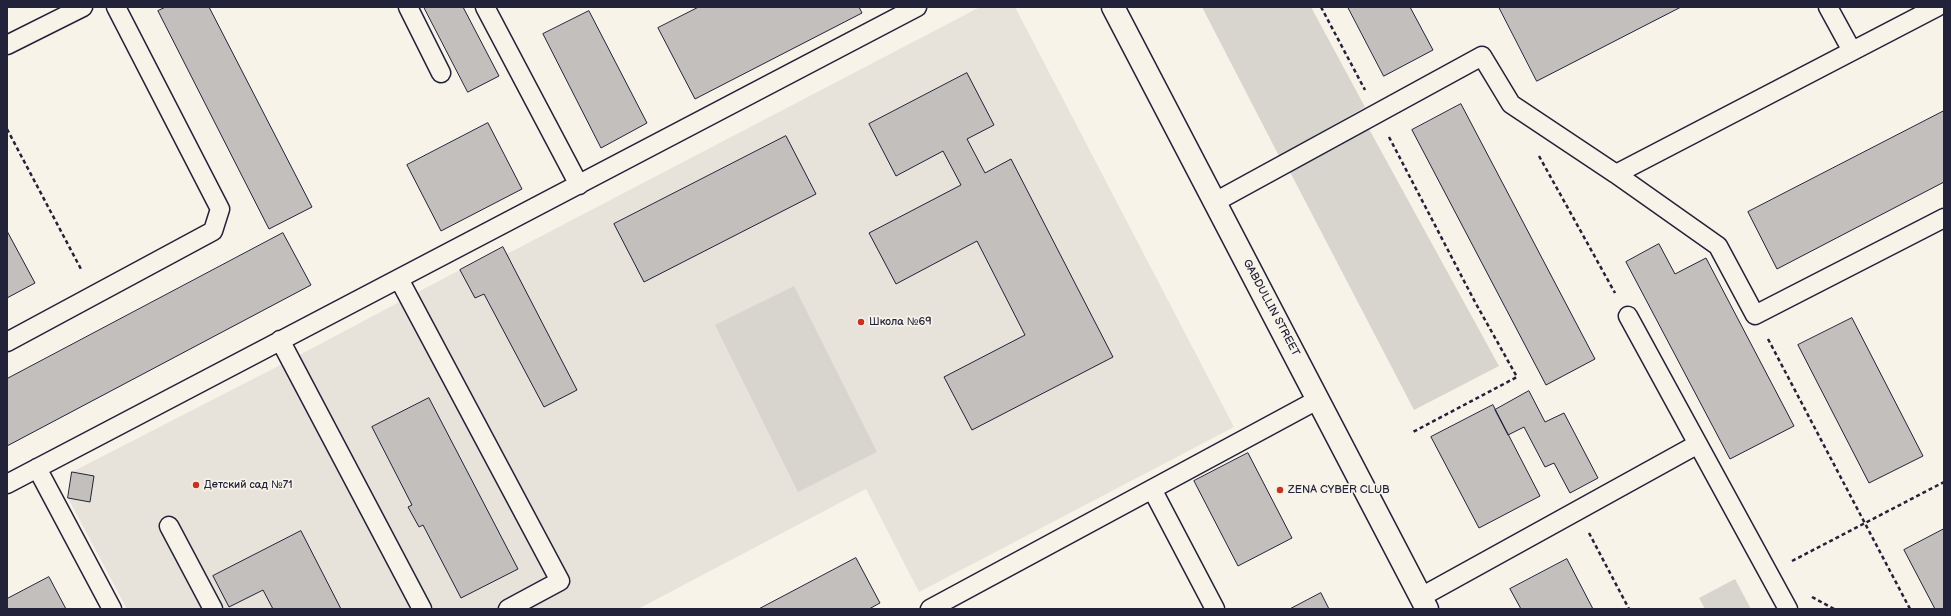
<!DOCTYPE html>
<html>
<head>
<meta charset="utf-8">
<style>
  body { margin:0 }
  #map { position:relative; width:1951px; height:616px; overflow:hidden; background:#f7f3e8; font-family:"Balsamiq Sans",sans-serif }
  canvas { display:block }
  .frame { position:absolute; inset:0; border:8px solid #22223b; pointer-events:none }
</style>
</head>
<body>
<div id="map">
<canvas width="1951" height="616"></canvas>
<div class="frame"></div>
</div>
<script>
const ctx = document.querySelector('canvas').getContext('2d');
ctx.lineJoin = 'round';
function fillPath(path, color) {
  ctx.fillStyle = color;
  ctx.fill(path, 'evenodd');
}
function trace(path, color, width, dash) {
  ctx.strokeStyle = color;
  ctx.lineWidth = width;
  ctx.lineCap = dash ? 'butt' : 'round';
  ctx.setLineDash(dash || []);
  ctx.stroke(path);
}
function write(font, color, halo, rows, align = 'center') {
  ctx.font = font + ' "Balsamiq Sans",sans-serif';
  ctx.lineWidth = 3.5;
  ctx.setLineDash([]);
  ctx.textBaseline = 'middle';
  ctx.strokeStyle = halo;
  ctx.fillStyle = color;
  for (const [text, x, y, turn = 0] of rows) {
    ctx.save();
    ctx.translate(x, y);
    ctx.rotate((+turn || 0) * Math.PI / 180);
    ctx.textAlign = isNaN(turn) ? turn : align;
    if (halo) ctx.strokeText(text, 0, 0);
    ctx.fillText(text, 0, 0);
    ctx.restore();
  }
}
fillPath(new Path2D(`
  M 980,7 L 1015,7 L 1234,427 L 919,592 L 866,489 L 638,609 L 127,609 L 68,498 L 72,472 L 290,360 L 503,247 L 507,254 Z`), '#e7e3db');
fillPath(new Path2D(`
  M 1202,7 L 1311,7 L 1365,107 L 1279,156 Z
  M 1369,129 L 1499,366 L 1414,410 L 1290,172 Z
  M 794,286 L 877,452 L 798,492 L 715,325 Z
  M 1735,579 L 1751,609 L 1705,609 L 1699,598 Z`), '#d8d5cf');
const building = new Path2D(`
  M 166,7 L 209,7 L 312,207 L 269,229 L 158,11 Z
  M 424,7 L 463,7 L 499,76 L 468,92 Z
  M 699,7 L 859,7 L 862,13 L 695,99 L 658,28 Z
  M 1348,7 L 1410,7 L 1433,50 L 1384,76 Z
  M 1499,7 L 1681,7 L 1537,81 Z
  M 589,11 L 647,123 L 601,148 L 543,34 Z
  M 967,73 L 994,125 L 967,139 L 985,173 L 1011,159 L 1113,357 L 972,430 L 944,377 L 1025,335 L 977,241 L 896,284 L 869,233 L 961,185 L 943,151 L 896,176 L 869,124 Z
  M 1461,104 L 1595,359 L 1546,385 L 1412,130 Z
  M 1944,111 L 1944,182 L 1777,269 L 1748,212 Z
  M 488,123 L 522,189 L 441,231 L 407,165 Z
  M 786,136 L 816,194 L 644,282 L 614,224 Z
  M 7,231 L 35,283 L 7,298 Z
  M 283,233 L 311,285 L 7,446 L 7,379 Z
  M 1659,244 L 1675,274 L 1706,258 L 1794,426 L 1730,459 L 1626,262 Z
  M 503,247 L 577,390 L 544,407 L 484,294 L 475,298 L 460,270 Z
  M 1852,318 L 1923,456 L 1869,483 L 1798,345 Z
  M 1529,391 L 1545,422 L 1564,413 L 1598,478 L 1570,493 L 1554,463 L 1545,467 L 1524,427 L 1508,435 L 1495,410 Z
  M 429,398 L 518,569 L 461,598 L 423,525 L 419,527 L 408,507 L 412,505 L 372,427 Z
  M 1493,405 L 1540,496 L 1479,528 L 1431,437 Z
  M 1248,453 L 1292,538 L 1238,566 L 1194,481 Z
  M 72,472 L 94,476 L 90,502 L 68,498 Z
  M 1944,529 L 1944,609 L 1935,609 L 1904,550 Z
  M 301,531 L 341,609 L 273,609 L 263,590 L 229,607 L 213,576 Z
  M 856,558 L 880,603 L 869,609 L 759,609 Z
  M 1567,559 L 1593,609 L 1521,609 L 1510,589 Z
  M 49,577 L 66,609 L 7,609 L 7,599 Z
  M 1321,593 L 1329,609 L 1290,609 Z`);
fillPath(building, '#c2bfbd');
trace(building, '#22223b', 1);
const lane = new Path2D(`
  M 408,7 L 441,73
  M 485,7 L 579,185
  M 1828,7 L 1852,51
  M 7,45 L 83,7
  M 1616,174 L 1718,246 L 1755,315 L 1944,218
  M 1215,202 L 1482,56 L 1511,104 L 1616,174 L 1937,7
  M 399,279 L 560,581 L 508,609
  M 1628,316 L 1788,609
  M 280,340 L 422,609
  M 7,342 L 213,231 L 220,209 L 116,7
  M 37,468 L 112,609
  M 7,484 L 917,7
  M 1152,489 L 1215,609
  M 169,526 L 213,609
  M 1421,597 L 1698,444
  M 930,609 L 1319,399`);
const street = new Path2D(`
  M 1113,7 L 1427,609`);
trace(lane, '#22223b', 21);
trace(street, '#22223b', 25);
trace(new Path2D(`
  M 1321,7 L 1365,90
  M 7,129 L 82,271
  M 1389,137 L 1475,302 L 1517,377 L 1411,433
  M 1539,156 L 1615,293
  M 1768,339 L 1910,609
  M 1589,533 L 1629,609
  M 1792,561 L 1944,482
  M 1812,597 L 1834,609`), '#22223b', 2.5, [4, 3]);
trace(lane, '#f7f3e8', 18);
trace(street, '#f7f3e8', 22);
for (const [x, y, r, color] of [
  [861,322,4,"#c8321e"],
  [196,485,4,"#c8321e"],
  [1280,490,4,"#c8321e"]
]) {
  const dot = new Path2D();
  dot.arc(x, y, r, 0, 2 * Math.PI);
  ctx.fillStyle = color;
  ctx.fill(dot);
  trace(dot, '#f7f3e8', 1.5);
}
write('11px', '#22223b', '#f7f3e8', [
  ["GABDULLIN STREET",1271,308,62]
]);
write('11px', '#22223b', '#f7f3e8', [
  ["Школа №69",869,322],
  ["Детский сад №71",204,485],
  ["ZENA CYBER CLUB",1288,490]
], 'left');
</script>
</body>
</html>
